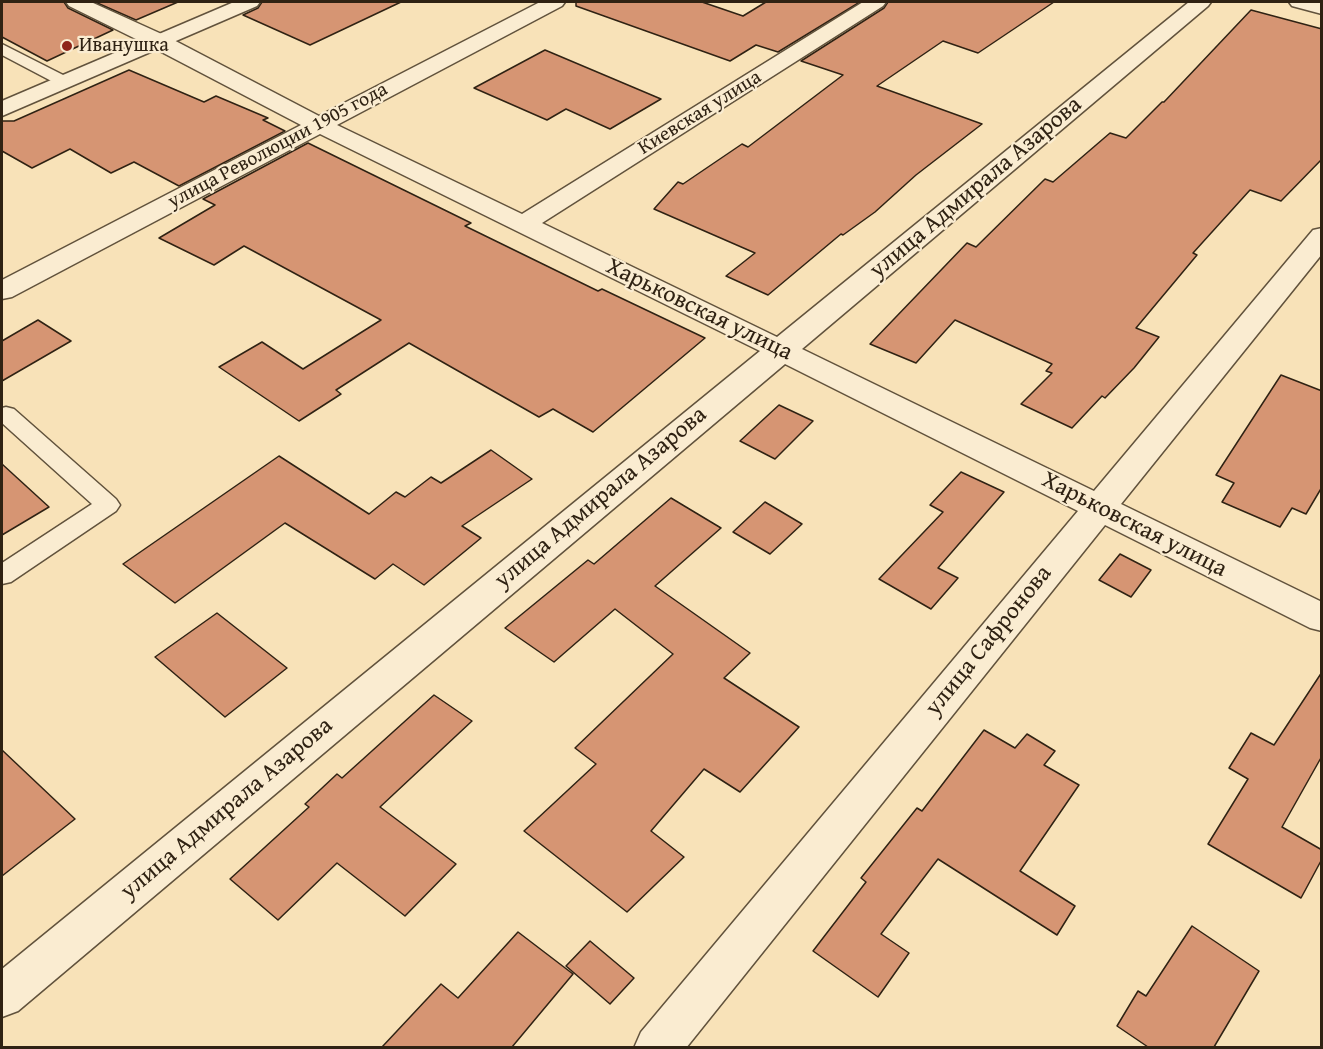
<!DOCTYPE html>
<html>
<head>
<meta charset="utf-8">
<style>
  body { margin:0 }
  #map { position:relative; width:1323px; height:1049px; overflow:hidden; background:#f8e2b8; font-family:"Gentium Book Plus",serif }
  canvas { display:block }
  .frame { position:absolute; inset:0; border:3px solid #2f2213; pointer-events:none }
</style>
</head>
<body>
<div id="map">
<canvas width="1323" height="1049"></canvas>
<div class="frame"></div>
</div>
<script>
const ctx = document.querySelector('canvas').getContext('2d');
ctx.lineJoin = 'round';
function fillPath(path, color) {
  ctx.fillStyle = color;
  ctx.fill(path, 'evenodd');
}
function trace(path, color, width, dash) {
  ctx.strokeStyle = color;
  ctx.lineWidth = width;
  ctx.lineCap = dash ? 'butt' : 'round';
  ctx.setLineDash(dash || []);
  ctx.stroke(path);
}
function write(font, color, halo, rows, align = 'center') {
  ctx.font = font + ' "Gentium Book Plus",serif';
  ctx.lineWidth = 4.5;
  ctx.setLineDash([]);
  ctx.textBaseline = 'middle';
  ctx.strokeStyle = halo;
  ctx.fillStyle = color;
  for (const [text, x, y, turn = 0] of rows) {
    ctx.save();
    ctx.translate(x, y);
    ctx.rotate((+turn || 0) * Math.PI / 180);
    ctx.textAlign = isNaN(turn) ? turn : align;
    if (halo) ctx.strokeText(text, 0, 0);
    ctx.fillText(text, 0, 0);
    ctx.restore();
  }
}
const building = new Path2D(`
  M 2,2 L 64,2 L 68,8 L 113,30 L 47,61 L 2,37 Z
  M 95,2 L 178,2 L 136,20 Z
  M 262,2 L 401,2 L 310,45 L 243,15 L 258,8 Z
  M 576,2 L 702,2 L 743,16 L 766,2 L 860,2 L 778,52 L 756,45 L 730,61 L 576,6 Z
  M 888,2 L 1054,2 L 978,53 L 943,41 L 877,86 L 982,124 L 916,175 L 875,212 L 843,235 L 841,234 L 768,295 L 726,276 L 755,253 L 654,209 L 678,182 L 683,184 L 742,144 L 748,147 L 843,75 L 801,61 L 884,8 Z
  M 1251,10 L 1322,29 L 1322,159 L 1281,201 L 1250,190 L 1193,253 L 1197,255 L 1136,328 L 1159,337 L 1134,368 L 1105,398 L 1102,396 L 1072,428 L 1021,404 L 1052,373 L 1046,371 L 1052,364 L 955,320 L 916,363 L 870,344 L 967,243 L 976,247 L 1045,179 L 1053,182 L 1110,133 L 1126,138 L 1162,102 L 1164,102 Z
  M 545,50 L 661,99 L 610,129 L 566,109 L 547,120 L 474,88 Z
  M 129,70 L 204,102 L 216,96 L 268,118 L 263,120 L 285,131 L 179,186 L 134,162 L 111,173 L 70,149 L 32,168 L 2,151 L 2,121 L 14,121 Z
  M 308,143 L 471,223 L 465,226 L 598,291 L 602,289 L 705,338 L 593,432 L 553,409 L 539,417 L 409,343 L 336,390 L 341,394 L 299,421 L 219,367 L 262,342 L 303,369 L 381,320 L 244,246 L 214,265 L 159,238 L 215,205 L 203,199 Z
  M 38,320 L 71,341 L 2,381 L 2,341 Z
  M 1281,375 L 1322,391 L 1322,487 L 1306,514 L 1292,508 L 1280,527 L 1222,502 L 1234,483 L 1216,475 Z
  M 779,405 L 813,421 L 775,459 L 740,441 Z
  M 491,450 L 532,479 L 462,526 L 481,538 L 424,585 L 393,564 L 375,579 L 285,523 L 175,603 L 123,564 L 279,456 L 369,514 L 396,492 L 405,497 L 431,477 L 441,483 Z
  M 2,464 L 49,507 L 2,535 Z
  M 961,472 L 1004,492 L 938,568 L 958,578 L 931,609 L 879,579 L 943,512 L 930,505 Z
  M 671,498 L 721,528 L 655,586 L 750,653 L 724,678 L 799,727 L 740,792 L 704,769 L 651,831 L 684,857 L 627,912 L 524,831 L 596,764 L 575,748 L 673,654 L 615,609 L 554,662 L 505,628 L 588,560 L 594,564 Z
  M 765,502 L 802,524 L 770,554 L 733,532 Z
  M 1120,554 L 1151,570 L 1131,597 L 1099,580 Z
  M 217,613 L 287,668 L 225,717 L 155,657 Z
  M 1322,672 L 1322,756 L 1282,827 L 1322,850 L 1322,859 L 1301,898 L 1208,844 L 1248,779 L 1229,768 L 1251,733 L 1274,745 Z
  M 434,695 L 472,721 L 380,807 L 456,864 L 405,916 L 337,863 L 278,920 L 230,879 L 309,807 L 305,804 L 337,774 L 342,778 Z
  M 984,730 L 1015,748 L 1027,734 L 1055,751 L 1044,765 L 1079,785 L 1020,871 L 1075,906 L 1057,935 L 938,859 L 881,934 L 909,953 L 878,997 L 813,951 L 866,882 L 861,878 L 917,808 L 922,811 Z
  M 2,750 L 75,819 L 2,876 Z
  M 1192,926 L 1259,971 L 1214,1047 L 1148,1047 L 1117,1026 L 1138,991 L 1146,996 Z
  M 518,932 L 573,974 L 512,1047 L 382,1047 L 441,984 L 458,998 Z
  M 590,941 L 634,978 L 610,1004 L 566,966 Z`);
fillPath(building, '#d69573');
trace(building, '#2f2213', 1.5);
const service = new Path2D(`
  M 2,44 L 71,79 L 73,82 L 71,85 L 59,85 L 2,55 Z
  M 6,407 L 14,409 L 116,499 L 120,505 L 116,511 L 11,582 L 2,584 L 2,563 L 92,504 L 2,423 L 2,408 Z`);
const minor = new Path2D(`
  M 66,2 L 91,2 L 166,36 L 319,116 L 540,2 L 565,2 L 562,6 L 337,125 L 522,214 L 863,2 L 886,2 L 883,6 L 542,223 L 777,337 L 1189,2 L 1211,2 L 1208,6 L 802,349 L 1094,491 L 1313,230 L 1322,228 L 1322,254 L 1121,504 L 1322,602 L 1322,631 L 1310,628 L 1105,525 L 686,1048 L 634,1048 L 641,1032 L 1078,511 L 785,364 L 18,1011 L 2,1017 L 2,969 L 760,351 L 320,134 L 12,297 L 2,299 L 2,280 L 301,125 L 150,46 L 69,6 Z
  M 1289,2 L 1322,2 L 1322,14 L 1292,6 Z`);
const tertiary = new Path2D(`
  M 234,2 L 260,2 L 257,6 L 2,116 L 2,101 Z`);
trace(service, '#61523c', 3);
trace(minor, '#61523c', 3);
trace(tertiary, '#61523c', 3);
fillPath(service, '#faecd1');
fillPath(minor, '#faecd1');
fillPath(tertiary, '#faecd1');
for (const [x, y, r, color] of [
  [67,46,6,"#8f2418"]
]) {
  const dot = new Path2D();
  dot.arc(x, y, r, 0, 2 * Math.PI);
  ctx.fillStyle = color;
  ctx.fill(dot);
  trace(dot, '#faecd1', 2);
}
write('20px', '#2f2213', '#faecd1', [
  ["Иванушка",79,46]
], 'left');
write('20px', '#2f2213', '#faecd1', [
  ["Киевская улица",700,113,-32],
  ["улица Революции 1905 года",278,146,-28]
]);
write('24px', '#2f2213', '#faecd1', [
  ["улица Адмирала Азарова",976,188,-40],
  ["Харьковская улица",699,310,26],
  ["улица Адмирала Азарова",601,498,-40],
  ["Харьковская улица",1134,525,27],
  ["улица Сафронова",989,641,-51],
  ["улица Адмирала Азарова",227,809,-40]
]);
</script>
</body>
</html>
